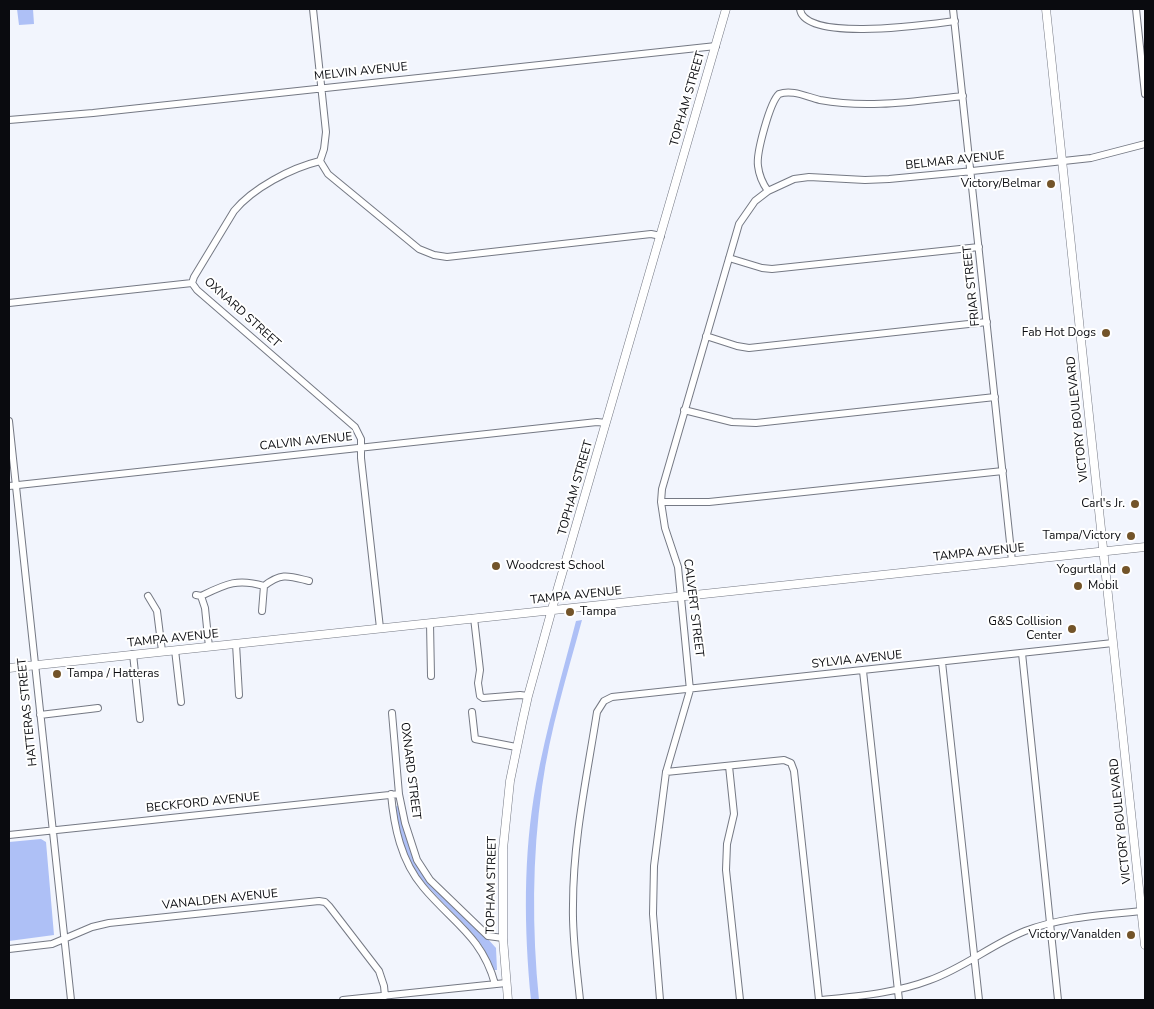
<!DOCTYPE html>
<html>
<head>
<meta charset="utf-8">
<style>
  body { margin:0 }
  #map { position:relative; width:1154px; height:1009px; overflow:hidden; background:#f2f5fd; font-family:"Nunito Sans",sans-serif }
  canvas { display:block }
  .frame { position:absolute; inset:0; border:10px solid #0a0b0f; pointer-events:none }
</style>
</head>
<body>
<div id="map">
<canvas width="1154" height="1009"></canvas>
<div class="frame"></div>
</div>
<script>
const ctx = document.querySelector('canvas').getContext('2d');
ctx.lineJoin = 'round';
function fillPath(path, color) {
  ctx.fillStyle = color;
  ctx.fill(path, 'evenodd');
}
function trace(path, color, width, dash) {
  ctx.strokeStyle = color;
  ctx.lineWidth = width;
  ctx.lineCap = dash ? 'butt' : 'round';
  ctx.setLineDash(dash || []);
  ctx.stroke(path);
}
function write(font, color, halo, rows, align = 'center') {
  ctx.font = font + ' "Nunito Sans",sans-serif';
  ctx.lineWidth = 4;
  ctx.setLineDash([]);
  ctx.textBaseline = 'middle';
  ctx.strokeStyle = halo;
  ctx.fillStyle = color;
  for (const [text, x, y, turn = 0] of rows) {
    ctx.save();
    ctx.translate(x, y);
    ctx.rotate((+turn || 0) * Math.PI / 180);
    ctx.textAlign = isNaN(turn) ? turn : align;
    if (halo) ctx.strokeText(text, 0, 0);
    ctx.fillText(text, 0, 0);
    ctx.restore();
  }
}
fillPath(new Path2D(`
  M 17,9 L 33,9 L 34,24 L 19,25 Z
  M 582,620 C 567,675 550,730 542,787 C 532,858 532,929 539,1000 L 531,1000 C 524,929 523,855 536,784 C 546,729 562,675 576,621 Z
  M 399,805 L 407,841 L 414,857 L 496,948 L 497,970 L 494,970 C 489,959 485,949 477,939 C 463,921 445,906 429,888 C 408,865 399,837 395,807 Z
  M 41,839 L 46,842 L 54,935 L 9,941 L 9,842 Z`), '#aec0f6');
const minor = new Path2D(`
  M 800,9 C 804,43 931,24 955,21
  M 953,9 L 1012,561
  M 1136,9 L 1145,94
  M 9,120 L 93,113 L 716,46
  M 320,161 L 328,174 L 419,249 L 434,255 L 447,257 L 651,234 L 661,236
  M 768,191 C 763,184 759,175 758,166 C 756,153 770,102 779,94 C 792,89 807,97 820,100 C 868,109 915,101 963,96
  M 729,258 L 762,268 L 772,269 L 979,247
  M 192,283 L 197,290 L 355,427 L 361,439 L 361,458 L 380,628
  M 192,283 L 194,277 L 234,211 C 253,188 291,168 320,161 L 324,149 L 326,132 L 313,9
  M 9,303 L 192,283
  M 706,336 L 737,346 L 749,348 L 987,322
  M 684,410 L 732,422 L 756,423 L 995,397
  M 9,421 L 71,1000
  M 9,486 L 597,422 L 606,423
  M 661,502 L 709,502 L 1003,471
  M 196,595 L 201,596 L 205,608 L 209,647
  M 148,596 L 157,611 L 162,651
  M 201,596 C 226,584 237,578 264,586 C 282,572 289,576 309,581
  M 262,611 L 264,586
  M 474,618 L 480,670 L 478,683 L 480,696 L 483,698 L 520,695 L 528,696
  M 430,623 L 431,676
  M 236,644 L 239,695
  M 175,650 L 181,702
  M 1022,653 L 1058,1000
  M 133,654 L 140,719
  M 942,662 L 979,1000
  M 863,671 L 899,1000
  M 472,712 L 475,739 L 516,747
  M 392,713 L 399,794 L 405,823 L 417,860 L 430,880 L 488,936 L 503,938
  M 40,715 L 98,708
  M 729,766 L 734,814 L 727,844 L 726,870 L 740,1000
  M 666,772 L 784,760 L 791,763 L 794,771 L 819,1000
  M 391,794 C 394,827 401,861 423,887 C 452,922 482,936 495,984
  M 9,835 L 399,794
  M 9,949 L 52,944 L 92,927 L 109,923 L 319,901 L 325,902 L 329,906 L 379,971 L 384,986 L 385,996
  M 343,1000 L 506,983
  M 580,1000 C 577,969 572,937 573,905 C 573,840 587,776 597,712 L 604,701 L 612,697 L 1113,643
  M 660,1000 L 653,914 L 654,866 L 666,772 L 690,690 L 678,567 L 665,528 L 661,502 L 662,489 L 739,224 L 755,201 L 768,191 L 794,179 L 809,177 L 865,180 L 889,179 L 963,172 L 1091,158 L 1145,144
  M 822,1000 C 859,996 896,993 930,980 C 964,968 992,944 1025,931 C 1062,917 1103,915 1142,911`);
const major = new Path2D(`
  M 1046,9 L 1145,945
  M 9,668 L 1145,547
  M 508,1000 L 503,938 L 503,849 L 510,781 L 522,723 L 528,696 L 557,591 L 726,9`);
trace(minor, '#757984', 8);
trace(major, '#757984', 9);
trace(minor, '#fff', 6);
trace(major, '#fff', 8);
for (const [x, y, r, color] of [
  [1051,184,5,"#735429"],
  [1106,333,5,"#735429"],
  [1135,504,5,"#735429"],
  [1131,536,5,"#735429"],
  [496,566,5,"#735429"],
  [1126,570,5,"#735429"],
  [1078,586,5,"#735429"],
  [570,612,5,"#735429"],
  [1072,629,5,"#735429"],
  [57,674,5,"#735429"],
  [1131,935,5,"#735429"]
]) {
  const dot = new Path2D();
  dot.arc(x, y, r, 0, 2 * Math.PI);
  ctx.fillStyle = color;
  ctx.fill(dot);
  trace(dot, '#fff', 2);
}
write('12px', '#0a0b0f', '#fff', [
  ["MELVIN AVENUE",361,72,-6],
  ["TOPHAM STREET",688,99,-74],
  ["BELMAR AVENUE",955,161,-6],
  ["FRIAR STREET",972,286,-96],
  ["OXNARD STREET",242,313,42],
  ["VICTORY BOULEVARD",1078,419,-96],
  ["CALVIN AVENUE",306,442,-6],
  ["TOPHAM STREET",576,488,-74],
  ["TAMPA AVENUE",979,553,-6],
  ["TAMPA AVENUE",576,596,-6],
  ["CALVERT STREET",693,608,83],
  ["TAMPA AVENUE",173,639,-6],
  ["SYLVIA AVENUE",857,660,-6],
  ["HATTERAS STREET",28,712,-96],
  ["OXNARD STREET",410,771,83],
  ["BECKFORD AVENUE",203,803,-6],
  ["VICTORY BOULEVARD",1121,821,-96],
  ["TOPHAM STREET",492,885,-89],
  ["VANALDEN AVENUE",220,900,-6]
]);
write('12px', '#0a0b0f', '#fff', [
  ["Victory/Belmar",1041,184],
  ["Fab Hot Dogs",1096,333],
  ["Carl's Jr.",1125,504],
  ["Tampa/Victory",1121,536],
  ["Woodcrest School",506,566,"left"],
  ["Yogurtland",1116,570],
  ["Mobil",1088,586,"left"],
  ["Tampa",580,612,"left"],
  ["G&S Collision",1062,622],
  ["Center",1062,636],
  ["Tampa / Hatteras",67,674,"left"],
  ["Victory/Vanalden",1121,935]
], 'right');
</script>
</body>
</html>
